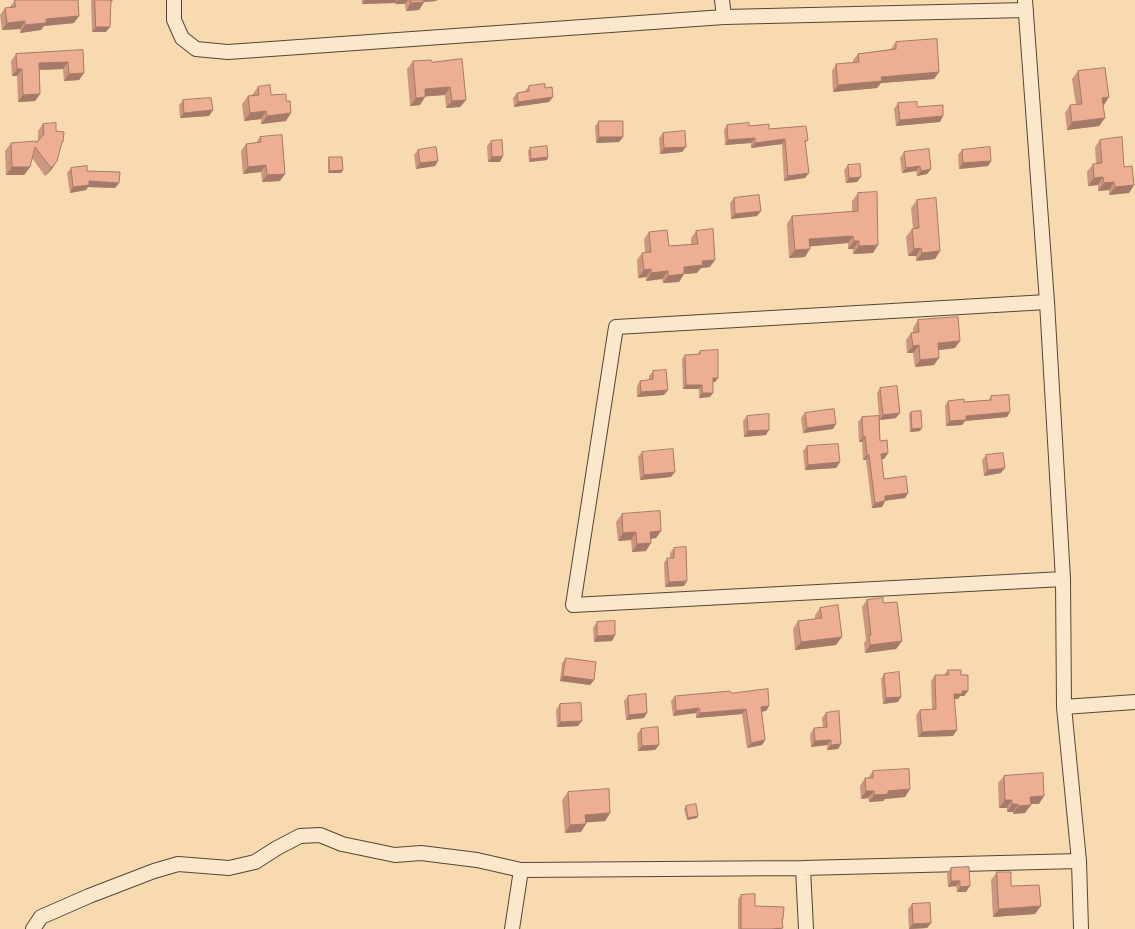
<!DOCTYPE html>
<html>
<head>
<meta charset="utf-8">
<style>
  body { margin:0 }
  canvas { display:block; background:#f8dab0 }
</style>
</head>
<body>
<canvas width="1135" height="929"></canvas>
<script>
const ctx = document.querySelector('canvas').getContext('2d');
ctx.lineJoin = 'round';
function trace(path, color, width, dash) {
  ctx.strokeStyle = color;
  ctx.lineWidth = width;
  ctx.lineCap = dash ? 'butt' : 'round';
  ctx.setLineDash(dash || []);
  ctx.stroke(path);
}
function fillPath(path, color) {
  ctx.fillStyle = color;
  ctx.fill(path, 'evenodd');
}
const minor = new Path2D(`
  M 174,0 L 174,20 L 182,38 L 196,49 L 228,52 L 724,17 L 1026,10
  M 722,0 L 724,17
  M 1025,0 L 1047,302 L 1063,579 L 1064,707 L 1079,861 L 1081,929
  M 1047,302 L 616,327 L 573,605 L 1063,579
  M 1064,707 L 1135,702
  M 803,868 L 806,929
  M 33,929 L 41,917 L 89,896 L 154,871 L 178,864 L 229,868 L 255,862 L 277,848 L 300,836 L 320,835 L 342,844 L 395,855 L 421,853 L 477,860 L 521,870
  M 512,929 L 521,870 L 803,868 L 1079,861`);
trace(minor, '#544634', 16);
trace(minor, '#fae7cc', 14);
fillPath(new Path2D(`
  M 15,0 L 74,23 L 44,26 L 41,30 L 20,33 L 20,29 L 2,30 L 0,15 L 5,8 L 10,7 Z
  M 91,0 L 113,0 L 112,2 L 111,2 L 106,32 L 92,32 Z
  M 362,0 L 437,0 L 436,1 L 424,2 L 419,10 L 406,11 L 405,4 L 395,4 L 395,3 L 362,4 Z
  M 896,42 L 939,72 L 934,79 L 881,83 L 877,88 L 833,92 L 832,71 L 836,64 L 853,63 L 853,60 L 858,54 L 891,49 Z
  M 83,50 L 84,73 L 79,80 L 64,81 L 63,69 L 39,70 L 40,94 L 35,101 L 18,102 L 17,76 L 12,76 L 11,61 L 16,54 Z
  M 413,61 L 432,62 L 466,100 L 460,107 L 446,108 L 445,95 L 425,96 L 420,105 L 410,106 L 407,69 Z
  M 1078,71 L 1104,105 L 1103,105 L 1105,118 L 1099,126 L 1067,130 L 1065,113 L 1070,105 L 1076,105 L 1072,79 Z
  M 529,86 L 549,102 L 514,107 L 513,98 L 517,93 L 525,91 Z
  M 258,87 L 271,95 L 286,121 L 261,124 L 261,119 L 244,121 L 242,104 L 248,96 L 252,95 Z
  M 183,100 L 213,110 L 209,116 L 180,118 L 179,105 Z
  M 898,103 L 917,107 L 940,122 L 896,126 L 894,109 Z
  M 599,121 L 623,137 L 619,142 L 596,143 L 595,126 Z
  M 43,124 L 56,131 L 61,145 L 52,169 L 45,176 L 32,158 L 30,167 L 24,175 L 6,175 L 5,151 L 11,143 L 36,143 L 38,140 L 38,131 Z
  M 727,125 L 749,126 L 769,129 L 808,140 L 805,144 L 805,178 L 784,181 L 782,144 L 751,148 L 751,143 L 725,145 L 724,130 Z
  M 663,133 L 682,152 L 660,154 L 659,138 Z
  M 260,137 L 280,181 L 262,182 L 261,172 L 243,174 L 241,151 L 246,144 L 256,143 Z
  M 1100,140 L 1124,167 L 1134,185 L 1129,193 L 1109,195 L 1109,190 L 1098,191 L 1098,185 L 1088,186 L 1087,172 L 1093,164 L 1096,164 L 1095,147 Z
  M 491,141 L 500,162 L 488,162 L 487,146 Z
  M 530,148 L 548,157 L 547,160 L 529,162 L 528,151 Z
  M 418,150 L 438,161 L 435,166 L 416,169 L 414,155 Z
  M 962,150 L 991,161 L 988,166 L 959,169 L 958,155 Z
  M 904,152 L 931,169 L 927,174 L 917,176 L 916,171 L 902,173 L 900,158 Z
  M 329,157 L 343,170 L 341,173 L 328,173 L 328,160 Z
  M 848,165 L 857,182 L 846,183 L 844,170 Z
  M 71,168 L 87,171 L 119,183 L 115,188 L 88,187 L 86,190 L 70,193 L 67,173 Z
  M 858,193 L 873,253 L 853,254 L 853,249 L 848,249 L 848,243 L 810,246 L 805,257 L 789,258 L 787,224 L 792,216 L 852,212 L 852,201 Z
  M 734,198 L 757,216 L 731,219 L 730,203 Z
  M 917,200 L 940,251 L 935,259 L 916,261 L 916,256 L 908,256 L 906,237 L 912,229 L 913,229 L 911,208 Z
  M 696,231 L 710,267 L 701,268 L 697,273 L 684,274 L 679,282 L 663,283 L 662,279 L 646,281 L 646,277 L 638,278 L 637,260 L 642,253 L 645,252 L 644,239 L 649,232 L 669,246 L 691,244 L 691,238 Z
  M 918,320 L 955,348 L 939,350 L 934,365 L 915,367 L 913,353 L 907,353 L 906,340 L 911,333 L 913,332 L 913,328 Z
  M 700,351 L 718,378 L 715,382 L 713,382 L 710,397 L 699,398 L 699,389 L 683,389 L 682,359 L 685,355 L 698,354 Z
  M 653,371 L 664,395 L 637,397 L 637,386 L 640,381 L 649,380 L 649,376 Z
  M 880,388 L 896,418 L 880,420 L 880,441 L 888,453 L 884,459 L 881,459 L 884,479 L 908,493 L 905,498 L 885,501 L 882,507 L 872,508 L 866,460 L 863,460 L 862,442 L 859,442 L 858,422 L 862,417 L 879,416 L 877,393 Z
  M 991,396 L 1007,417 L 965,421 L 962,425 L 946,426 L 945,406 L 948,401 L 964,402 L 989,400 Z
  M 911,412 L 920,431 L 910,432 L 909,414 Z
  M 805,413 L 833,429 L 803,433 L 801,418 Z
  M 747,416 L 766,435 L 744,437 L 743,421 Z
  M 807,446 L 840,462 L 836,468 L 805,470 L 803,451 Z
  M 642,452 L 671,477 L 640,480 L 638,457 Z
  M 986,455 L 1001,473 L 984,476 L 982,460 Z
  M 622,514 L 661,531 L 656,538 L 651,539 L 646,551 L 632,552 L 631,540 L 618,541 L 616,522 Z
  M 674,548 L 684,586 L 665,587 L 664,563 L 667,558 L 670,558 L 670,553 Z
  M 867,600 L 883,603 L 902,641 L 896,649 L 865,653 L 864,643 L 866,640 L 862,607 Z
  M 820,608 L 836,645 L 795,650 L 793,629 L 798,621 L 815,619 L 815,615 Z
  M 597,622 L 615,635 L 612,641 L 594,642 L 593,628 Z
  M 566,658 L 594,680 L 590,685 L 560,681 L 562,663 Z
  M 948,670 L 961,675 L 968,691 L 964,696 L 960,696 L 958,699 L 954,699 L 953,736 L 918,737 L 916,715 L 920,710 L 932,709 L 931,681 L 935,675 L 944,675 Z
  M 884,674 L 898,702 L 883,704 L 881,679 Z
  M 731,693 L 769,706 L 766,711 L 761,712 L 765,740 L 762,745 L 747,748 L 742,714 L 696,718 L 696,713 L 673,716 L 671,701 L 675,696 Z
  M 628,696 L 644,718 L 626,720 L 624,701 Z
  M 560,704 L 578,726 L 557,727 L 556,710 Z
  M 826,713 L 841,744 L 838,749 L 827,750 L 827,745 L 811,747 L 810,734 L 814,728 L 823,728 L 822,718 Z
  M 641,729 L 659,745 L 655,750 L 638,751 L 637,734 Z
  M 873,771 L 910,789 L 905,797 L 885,799 L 883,801 L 869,802 L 868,798 L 861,799 L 860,786 L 865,778 L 868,778 Z
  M 1004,776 L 1039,804 L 1031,804 L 1025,813 L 1013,814 L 1013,812 L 1007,812 L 1007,808 L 999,808 L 998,783 Z
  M 568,792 L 610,813 L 605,821 L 586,822 L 581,832 L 565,833 L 562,800 Z
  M 686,806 L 697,818 L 687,820 L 684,809 Z
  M 969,867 L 966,892 L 957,892 L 956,886 L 948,887 L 947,873 L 951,868 Z
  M 997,872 L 1011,886 L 1035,914 L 993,917 L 991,880 Z
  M 741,895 L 755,906 L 783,919 L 782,921 L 782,929 L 738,929 L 738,899 Z
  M 912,904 L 931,923 L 927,928 L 909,929 L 908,909 Z`), '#cc967f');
fillPath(new Path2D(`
  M 365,0 L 397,0 L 395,3 L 362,4 Z
  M 398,0 L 408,0 L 405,4 L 395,4 Z
  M 420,0 L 437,0 L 436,1 L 419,2 Z
  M 424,2 L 419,10 L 406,11 L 411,3 Z
  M 79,16 L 74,23 L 44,26 L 41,30 L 20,33 L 25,25 L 46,19 Z
  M 25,21 L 20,29 L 2,30 L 7,23 Z
  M 96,27 L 110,27 L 106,32 L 92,32 Z
  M 68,62 L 63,69 L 34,70 L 39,63 Z
  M 17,69 L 22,69 L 17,76 L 12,76 Z
  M 939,72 L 934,79 L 881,83 L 877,88 L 833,92 L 838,85 L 881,77 Z
  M 84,73 L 79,80 L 64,81 L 69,74 Z
  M 450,87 L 445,95 L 419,97 L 425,89 Z
  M 40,94 L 35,101 L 18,102 L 23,95 Z
  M 425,97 L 420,105 L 410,106 L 416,98 Z
  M 553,97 L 549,102 L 514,107 L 518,102 Z
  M 1109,97 L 1104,105 L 1097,105 L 1102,98 Z
  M 466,100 L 460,107 L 446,108 L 452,101 Z
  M 213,110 L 209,116 L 180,118 L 184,113 Z
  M 266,111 L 261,119 L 244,121 L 250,113 Z
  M 291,113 L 286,121 L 261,124 L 267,116 Z
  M 943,116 L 940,122 L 896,126 L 900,120 Z
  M 1105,118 L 1099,126 L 1067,130 L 1072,122 Z
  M 599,137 L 623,137 L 619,142 L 596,143 Z
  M 755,138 L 751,143 L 725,145 L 728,140 Z
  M 785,139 L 782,144 L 751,148 L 755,143 Z
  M 686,147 L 682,152 L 660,154 L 664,148 Z
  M 503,156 L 500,162 L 488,162 L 492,157 Z
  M 548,157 L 547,160 L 529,162 L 531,159 Z
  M 57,161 L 52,169 L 45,176 L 51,168 Z
  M 438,161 L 435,166 L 416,169 L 420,163 Z
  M 991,161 L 988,166 L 959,169 L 963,163 Z
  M 266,165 L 261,172 L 243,174 L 248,167 Z
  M 920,166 L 916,171 L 902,173 L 906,168 Z
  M 12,167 L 30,167 L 24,175 L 6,175 Z
  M 931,169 L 927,174 L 917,176 L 921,171 Z
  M 343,170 L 341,173 L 328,173 L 330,171 Z
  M 809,173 L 805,178 L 784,181 L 788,176 Z
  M 285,174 L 280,181 L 262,182 L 267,175 Z
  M 861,177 L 857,182 L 846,183 L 849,178 Z
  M 1103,177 L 1098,185 L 1088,186 L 1094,178 Z
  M 89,181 L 119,183 L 115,188 L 88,187 L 86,190 L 70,193 L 73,187 Z
  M 1114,182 L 1109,190 L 1098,191 L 1104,183 Z
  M 1134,185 L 1129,193 L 1109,195 L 1115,187 Z
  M 761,211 L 757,216 L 731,219 L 735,214 Z
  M 853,236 L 848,243 L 804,247 L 809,239 Z
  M 854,241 L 859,241 L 853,249 L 848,249 Z
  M 878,245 L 873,253 L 853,254 L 859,246 Z
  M 921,248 L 916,256 L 908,256 L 914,249 Z
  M 810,249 L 805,257 L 789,258 L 795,250 Z
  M 940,251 L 935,259 L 916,261 L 922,253 Z
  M 715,260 L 710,267 L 701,268 L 697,273 L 684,274 L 679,282 L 663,283 L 668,276 L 684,267 L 702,261 Z
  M 651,269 L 646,277 L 638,278 L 644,270 Z
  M 668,271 L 662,279 L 646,281 L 651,273 Z
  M 960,341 L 955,348 L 932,351 L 938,343 Z
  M 919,345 L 913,353 L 907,353 L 913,346 Z
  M 939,358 L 934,365 L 915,367 L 920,360 Z
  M 713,378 L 718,378 L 715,382 L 710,382 Z
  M 686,385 L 702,385 L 699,389 L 683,389 Z
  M 668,390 L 664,395 L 637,397 L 641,392 Z
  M 702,393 L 713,393 L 710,397 L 699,398 Z
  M 1010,412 L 1007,417 L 965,421 L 962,425 L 946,426 L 950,421 L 966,416 Z
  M 900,413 L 896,418 L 880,420 L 883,415 Z
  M 836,424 L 833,429 L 803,433 L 807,428 Z
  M 922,428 L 920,431 L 910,432 L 912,429 Z
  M 769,430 L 766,435 L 744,437 L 748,431 Z
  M 865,436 L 862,442 L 859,442 L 863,437 Z
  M 888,453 L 884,459 L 877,459 L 881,454 Z
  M 867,455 L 869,455 L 866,460 L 863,460 Z
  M 840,462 L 836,468 L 805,470 L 808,465 Z
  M 1005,468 L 1001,473 L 984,476 L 988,470 Z
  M 675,472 L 671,477 L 640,480 L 644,475 Z
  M 908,493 L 905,498 L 881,501 L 885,496 Z
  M 885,501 L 882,507 L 872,508 L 875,503 Z
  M 661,531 L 656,538 L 645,539 L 650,532 Z
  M 636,532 L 631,540 L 618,541 L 623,533 Z
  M 651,543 L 646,551 L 632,552 L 637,544 Z
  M 687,581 L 684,586 L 665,587 L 669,582 Z
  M 615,635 L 612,641 L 594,642 L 597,636 Z
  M 842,637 L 836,645 L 795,650 L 801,642 Z
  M 902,641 L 896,649 L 865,653 L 870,645 Z
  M 563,676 L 594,680 L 590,685 L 560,681 Z
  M 962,691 L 968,691 L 964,696 L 960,696 L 958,699 L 950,699 L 954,694 Z
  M 901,697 L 898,702 L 883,704 L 886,698 Z
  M 769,706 L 766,711 L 757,712 L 761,707 Z
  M 699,708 L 696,713 L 673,716 L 676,711 Z
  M 746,709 L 742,714 L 696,718 L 700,713 Z
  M 647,713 L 644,718 L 626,720 L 629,715 Z
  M 582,721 L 578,726 L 557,727 L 560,722 Z
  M 957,730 L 953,736 L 918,737 L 922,732 Z
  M 765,740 L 762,745 L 747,748 L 751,743 Z
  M 831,740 L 827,745 L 811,747 L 815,741 Z
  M 841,744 L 838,749 L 827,750 L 831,745 Z
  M 659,745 L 655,750 L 638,751 L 642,746 Z
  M 910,789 L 905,797 L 885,799 L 883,801 L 869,802 L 874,795 L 888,791 Z
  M 866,791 L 874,791 L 868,798 L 861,799 Z
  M 1044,796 L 1039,804 L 1025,804 L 1030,797 Z
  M 1005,800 L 1012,800 L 1007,808 L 999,808 Z
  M 1012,804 L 1018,804 L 1013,812 L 1007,812 Z
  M 1031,805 L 1025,813 L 1013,814 L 1018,806 Z
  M 610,813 L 605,821 L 580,823 L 585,815 Z
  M 698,816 L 697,818 L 687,820 L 688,818 Z
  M 586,824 L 581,832 L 565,833 L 570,825 Z
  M 951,881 L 960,881 L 956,886 L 948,887 Z
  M 970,886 L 966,892 L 957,892 L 960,887 Z
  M 1041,906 L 1035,914 L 993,917 L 999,909 Z
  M 931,923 L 927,928 L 909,929 L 913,924 Z`), '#a67a68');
const building = new Path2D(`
  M 15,0 L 78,0 L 79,16 L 46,19 L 46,23 L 25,25 L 25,21 L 7,23 L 5,8 L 15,7 Z
  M 95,0 L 111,0 L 110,27 L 96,27 Z
  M 411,0 L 424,0 L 424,2 L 411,3 Z
  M 937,39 L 939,72 L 881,77 L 882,81 L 838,85 L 836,64 L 859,62 L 858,54 L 896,49 L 896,42 Z
  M 83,50 L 84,73 L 69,74 L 68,62 L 39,63 L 40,94 L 23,95 L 22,69 L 17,69 L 16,54 Z
  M 462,59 L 466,100 L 452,101 L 450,87 L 425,89 L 425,97 L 416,98 L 413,61 L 431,60 L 432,62 Z
  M 1105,68 L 1109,97 L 1102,98 L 1105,118 L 1072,122 L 1070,105 L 1082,104 L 1078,71 Z
  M 545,84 L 545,88 L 552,87 L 553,97 L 518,102 L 517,93 L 529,91 L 529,86 Z
  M 270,85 L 271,95 L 286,94 L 286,101 L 290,101 L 291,113 L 267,116 L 266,111 L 250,113 L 248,96 L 259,95 L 258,87 Z
  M 211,98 L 213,110 L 184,113 L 183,100 Z
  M 917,102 L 917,107 L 943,105 L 943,116 L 900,120 L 898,103 Z
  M 599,121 L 623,121 L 623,137 L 599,137 Z
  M 56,123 L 56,131 L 64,132 L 63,142 L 62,142 L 57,161 L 51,168 L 35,147 L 30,167 L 12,167 L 11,143 L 36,141 L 36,143 L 44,134 L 43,124 Z
  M 749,123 L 749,126 L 769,124 L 769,129 L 806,126 L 808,140 L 805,141 L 809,173 L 788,176 L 785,139 L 755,143 L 755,138 L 728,140 L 727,125 Z
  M 685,131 L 686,147 L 664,148 L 663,133 Z
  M 282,135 L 285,174 L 267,175 L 266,165 L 248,167 L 246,144 L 261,142 L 260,137 Z
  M 1122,137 L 1124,167 L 1132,166 L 1134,185 L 1115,187 L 1114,182 L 1104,183 L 1103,177 L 1094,178 L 1093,164 L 1102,163 L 1100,140 Z
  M 502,140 L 503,156 L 492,157 L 491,141 Z
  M 547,146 L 548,157 L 531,159 L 530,148 Z
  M 436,147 L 438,161 L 420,163 L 418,150 Z
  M 990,147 L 991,161 L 963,163 L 962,150 Z
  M 929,149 L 931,169 L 921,171 L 920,166 L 906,168 L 904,152 Z
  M 329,157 L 342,157 L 343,170 L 330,171 Z
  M 860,164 L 861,177 L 849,178 L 848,165 Z
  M 87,166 L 87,171 L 120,172 L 119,183 L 89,181 L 89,185 L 73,187 L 71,168 Z
  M 877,192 L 878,245 L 859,246 L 859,241 L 854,241 L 853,236 L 809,239 L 810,249 L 795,250 L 792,216 L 858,211 L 858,193 Z
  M 759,195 L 761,211 L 735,214 L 734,198 Z
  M 936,198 L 940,251 L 922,253 L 921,248 L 914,249 L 912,229 L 919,228 L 917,200 Z
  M 713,229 L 715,260 L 702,261 L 703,265 L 684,267 L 684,274 L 668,276 L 668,271 L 651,273 L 651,269 L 644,270 L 642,253 L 651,252 L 649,232 L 667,230 L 669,246 L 698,244 L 696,231 Z
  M 958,317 L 960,341 L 938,343 L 939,358 L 920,360 L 919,345 L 913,346 L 911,333 L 919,332 L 918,320 Z
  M 718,350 L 718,378 L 713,378 L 713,393 L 702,393 L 702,385 L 686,385 L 685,355 L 700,354 L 700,351 Z
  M 666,370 L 668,390 L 641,392 L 640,381 L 653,379 L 653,371 Z
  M 897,386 L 900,413 L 883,415 L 880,388 Z
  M 1009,395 L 1010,412 L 966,416 L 966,420 L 950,421 L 948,401 L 964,399 L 964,402 L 991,400 L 991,396 Z
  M 834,409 L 836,424 L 807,428 L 805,413 Z
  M 921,411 L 922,428 L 912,429 L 911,412 Z
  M 769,414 L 769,430 L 748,431 L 747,416 Z
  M 879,416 L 880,441 L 887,440 L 888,453 L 881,454 L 884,479 L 906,476 L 908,493 L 885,496 L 885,501 L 875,503 L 869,455 L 867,455 L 865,436 L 863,437 L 862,417 Z
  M 838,444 L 840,462 L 808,465 L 807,446 Z
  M 673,449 L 675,472 L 644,475 L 642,452 Z
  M 1003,453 L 1005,468 L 988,470 L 986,455 Z
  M 660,511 L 661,531 L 650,532 L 651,543 L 637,544 L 636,532 L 623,533 L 622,514 Z
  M 686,547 L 687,581 L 669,582 L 667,558 L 674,558 L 674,548 Z
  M 883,598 L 883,603 L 897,602 L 902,641 L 870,645 L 869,635 L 871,635 L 867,600 Z
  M 838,605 L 842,637 L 801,642 L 798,621 L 822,618 L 820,608 Z
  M 615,621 L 615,635 L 597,636 L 597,622 Z
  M 566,658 L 596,662 L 594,680 L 563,676 Z
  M 948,670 L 961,670 L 961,675 L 968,675 L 968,691 L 962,691 L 962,694 L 954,694 L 957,730 L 922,732 L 920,710 L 936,709 L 935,675 L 948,675 Z
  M 899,672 L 901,697 L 886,698 L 884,674 Z
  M 768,689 L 769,706 L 761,707 L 765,740 L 751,743 L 746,709 L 700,713 L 699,708 L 676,711 L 675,696 L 730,691 L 731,693 Z
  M 646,694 L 647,713 L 629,715 L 628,696 Z
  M 581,703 L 582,721 L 560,722 L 560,704 Z
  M 839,711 L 841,744 L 831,745 L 831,740 L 815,741 L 814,728 L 827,727 L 826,713 Z
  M 658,727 L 659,745 L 642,746 L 641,729 Z
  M 909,769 L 910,789 L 888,791 L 888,794 L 874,795 L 874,791 L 866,791 L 865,778 L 873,778 L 873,771 Z
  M 1043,773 L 1044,796 L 1030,797 L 1031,805 L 1018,806 L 1018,804 L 1012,804 L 1012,800 L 1005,800 L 1004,776 Z
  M 609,789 L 610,813 L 585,815 L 586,824 L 570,825 L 568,792 Z
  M 696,804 L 698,816 L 688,818 L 686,806 Z
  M 969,867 L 970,886 L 960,887 L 960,881 L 951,881 L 951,868 Z
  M 997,872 L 1011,872 L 1011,886 L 1039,885 L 1041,906 L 999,909 Z
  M 755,894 L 755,906 L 784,907 L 783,919 L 782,919 L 783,928 L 772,929 L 741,929 L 741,895 Z
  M 930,903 L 931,923 L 913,924 L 912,904 Z`);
fillPath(building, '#edae94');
trace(building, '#a67a68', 1);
</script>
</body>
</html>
